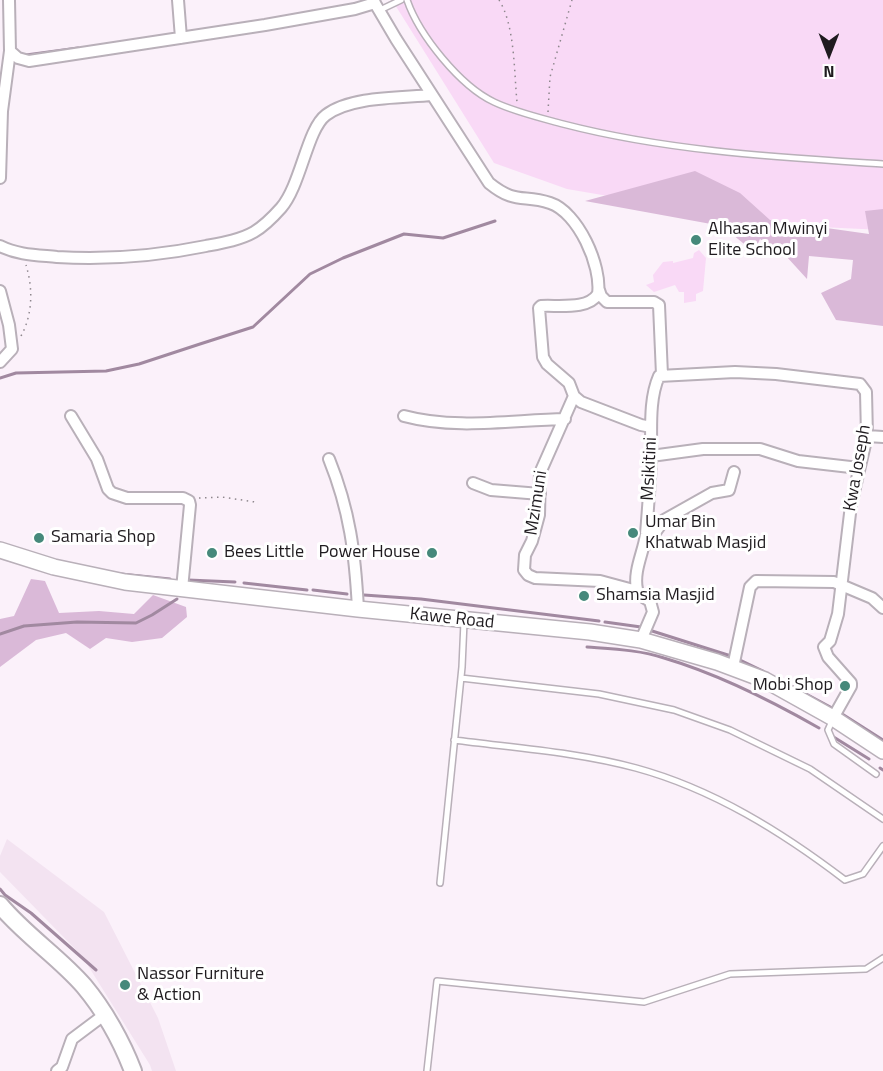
<!DOCTYPE html>
<html>
<head>
<meta charset="utf-8">
<style>
  body { margin:0 }
  #map { position:relative; width:883px; height:1071px; overflow:hidden; background:#fbf1fa; font-family:"Titillium Web",sans-serif }
  canvas { display:block }
  .north { position:absolute; left:799px; top:24px; width:60px; height:60px; -webkit-text-stroke:4px #fff; paint-order:stroke; rotate:180deg; font-size:16px; font-weight:700; line-height:24px; text-align:center; color:#1f1b1f }
  .north::after { content:''; display:block; margin:auto; width:21px; height:27px; background:#1f1b1f; clip-path:polygon(50% 0,100% 100%,50% 72%,0 100%) }
</style>
</head>
<body>
<div id="map">
<canvas width="883" height="1071"></canvas>
<div class="north">N</div>
</div>
<script>
const ctx = document.querySelector('canvas').getContext('2d');
ctx.lineJoin = 'round';
function fillPath(path, color) {
  ctx.fillStyle = color;
  ctx.fill(path, 'evenodd');
}
function trace(path, color, width, dash) {
  ctx.strokeStyle = color;
  ctx.lineWidth = width;
  ctx.lineCap = dash ? 'butt' : 'round';
  ctx.setLineDash(dash || []);
  ctx.stroke(path);
}
function write(font, color, halo, rows, align = 'center') {
  ctx.font = font + ' "Titillium Web",sans-serif';
  ctx.lineWidth = 6;
  ctx.setLineDash([]);
  ctx.textBaseline = 'middle';
  ctx.strokeStyle = halo;
  ctx.fillStyle = color;
  for (const [text, x, y, turn = 0] of rows) {
    ctx.save();
    ctx.translate(x, y);
    ctx.rotate((+turn || 0) * Math.PI / 180);
    ctx.textAlign = isNaN(turn) ? turn : align;
    if (halo) ctx.strokeText(text, 0, 0);
    ctx.fillText(text, 0, 0);
    ctx.restore();
  }
}
fillPath(new Path2D(`
  M 7,839 L 104,912 L 158,1018 L 176,1071 L 152,1071 L 150,1065 L 82,956 L 0,872 L 0,856 Z`), '#f3e3f1');
fillPath(new Path2D(`
  M 392,0 L 883,0 L 883,230 L 778,225 L 567,189 L 494,163 Z
  M 699,250 L 706,258 L 703,291 L 696,294 L 696,301 L 684,303 L 684,292 L 679,292 L 675,285 L 654,292 L 646,285 L 654,282 L 653,275 L 663,262 L 673,261 L 673,263 L 693,258 L 694,253 Z`), '#f9d9f6');
fillPath(new Path2D(`
  M 695,171 L 740,193 L 770,220 L 869,234 L 865,211 L 883,209 L 883,326 L 836,320 L 821,293 L 851,279 L 853,260 L 809,256 L 807,279 L 786,256 L 760,239 L 754,252 L 722,226 L 585,201 Z
  M 31,579 L 45,581 L 59,613 L 99,611 L 134,614 L 153,595 L 186,607 L 187,617 L 162,638 L 132,642 L 106,638 L 90,649 L 66,633 L 36,640 L 0,667 L 0,619 L 14,616 Z`), '#dab9d8');
trace(new Path2D(`
  M 26,55 L 78,48
  M 0,378 L 16,373 L 106,371 L 139,364 L 200,344 L 253,327 L 310,274 L 343,258 L 404,234 L 443,238 L 495,221
  M 121,574 L 170,579
  M 188,580 L 235,582
  M 244,583 L 307,590
  M 313,590 L 347,594
  M 364,595 L 421,599 L 599,621
  M 605,622 L 641,627
  M 649,630 L 731,656
  M 0,634 L 24,626 L 77,622 L 136,623 L 152,615 L 177,599
  M 587,647 C 613,649 640,650 664,658 C 718,674 770,700 819,728
  M 740,660 L 763,671
  M 782,681 L 834,709
  M 839,712 L 883,740
  M 832,736 L 869,759
  M 880,768 L 883,770
  M 0,889 L 5,895 L 31,913 L 96,970`), '#a189a0', 3);
const lane = new Path2D(`
  M 407,0 C 419,35 460,86 494,102 C 515,112 541,118 563,124 C 667,151 776,157 883,164
  M 380,10 L 401,0
  M 461,678 L 599,694 L 674,710 L 730,730 L 810,769 L 883,819
  M 833,719 L 828,730 L 834,744 L 876,774
  M 454,740 C 515,748 577,752 636,768 C 713,789 782,832 845,880 L 863,874 L 883,846
  M 440,883 L 462,667 L 464,622
  M 427,1071 L 437,981 L 644,1002 L 730,974 L 866,969 L 883,958`);
const street = new Path2D(`
  M 9,0 L 10,51 L 18,58 L 29,61 L 265,25 L 355,9 L 375,3
  M 178,0 L 181,38
  M 373,0 L 396,39 L 489,183 C 516,205 523,194 550,203 C 578,212 602,266 598,294 C 588,310 559,305 541,306 L 539,308 L 543,357 L 547,364 L 569,383 L 574,396 L 581,402 L 641,425 L 651,427
  M 0,178 L 2,111 L 10,51
  M 0,246 C 18,255 37,255 57,257 C 107,260 157,256 206,246 C 222,243 240,240 254,232 C 264,226 273,217 281,208 C 301,185 307,129 326,115 C 351,96 401,98 432,95
  M 599,290 L 601,296 L 607,302 L 654,302 L 659,305 L 662,375
  M 0,291 L 9,325 L 12,349 L 0,362
  M 574,396 L 540,473 L 539,515 L 532,541 L 525,555 L 524,570 L 528,575 L 535,578 L 600,581 L 637,591
  M 71,416 L 97,459 L 108,489 L 112,493 L 127,498 L 183,498 L 189,501 L 190,505 L 182,589
  M 404,416 C 456,430 512,420 565,419
  M 867,436 L 883,437
  M 651,456 L 703,449 L 760,449 L 798,461 L 859,468
  M 329,459 C 350,511 355,553 358,609
  M 473,483 L 491,490 L 540,494
  M 646,545 L 664,520 L 712,493 L 729,490 L 734,472
  M 641,640 L 653,612 L 650,601 C 645,598 638,595 637,589 C 633,571 644,551 646,534 C 648,509 650,484 651,460 C 652,433 648,401 659,376 L 735,372 L 776,374 L 860,384 L 866,392 L 867,436 L 851,505 L 838,614 L 830,641 L 824,647 L 828,657 L 851,683 L 851,686 L 833,718
  M 733,667 L 750,587 L 756,581 L 834,582 L 872,598 L 883,608
  M 57,1071 L 62,1067 L 72,1039 L 104,1015`);
const secondary = new Path2D(`
  M 0,550 L 54,567 L 125,582 L 358,609 L 590,632 L 641,640 L 717,662 L 765,680 L 833,718 L 883,751`);
const primary = new Path2D(`
  M 0,905 C 25,935 60,958 84,986 C 104,1010 122,1042 133,1071`);
trace(lane, '#b9b0b9', 8);
trace(street, '#b9b0b9', 14);
trace(secondary, '#b9b0b9', 18);
trace(primary, '#b9b0b9', 20);
trace(new Path2D(`
  M 499,0 C 515,25 514,72 517,102
  M 548,112 L 550,77 L 572,0
  M 21,336 C 33,314 33,288 26,265
  M 199,498 L 222,497 L 255,502`), '#8e878d', 1.5, [1.5, 4.5]);
trace(lane, '#fff', 5);
trace(street, '#fff', 10);
trace(secondary, '#fff', 15);
trace(primary, '#fff', 16);
for (const [x, y, r, color] of [
  [696,240,6,"#46897b"],
  [633,533,6,"#46897b"],
  [39,538,6,"#46897b"],
  [212,553,6,"#46897b"],
  [432,553,6,"#46897b"],
  [584,596,6,"#46897b"],
  [845,686,6,"#46897b"],
  [125,985,6,"#46897b"]
]) {
  const dot = new Path2D();
  dot.arc(x, y, r, 0, 2 * Math.PI);
  ctx.fillStyle = color;
  ctx.fill(dot);
  trace(dot, '#fff', 2);
}
write('18px', '#1f1b1f', '#fff', [
  ["Alhasan Mwinyi",708,230],
  ["Elite School",708,251],
  ["Umar Bin",645,523],
  ["Khatwab Masjid",645,544],
  ["Samaria Shop",51,538],
  ["Bees Little",224,553],
  ["Power House",420,553,"right"],
  ["Shamsia Masjid",596,596],
  ["Mobi Shop",833,686,"right"],
  ["Nassor Furniture",137,975],
  ["& Action",137,996]
], 'left');
write('18px', '#1f1b1f', '#fff', [
  ["Kwa Joseph",858,468,-80],
  ["Msikitini",650,469,-87],
  ["Mzimuni",537,503,-81],
  ["Kawe Road",452,619,6]
]);
</script>
</body>
</html>
